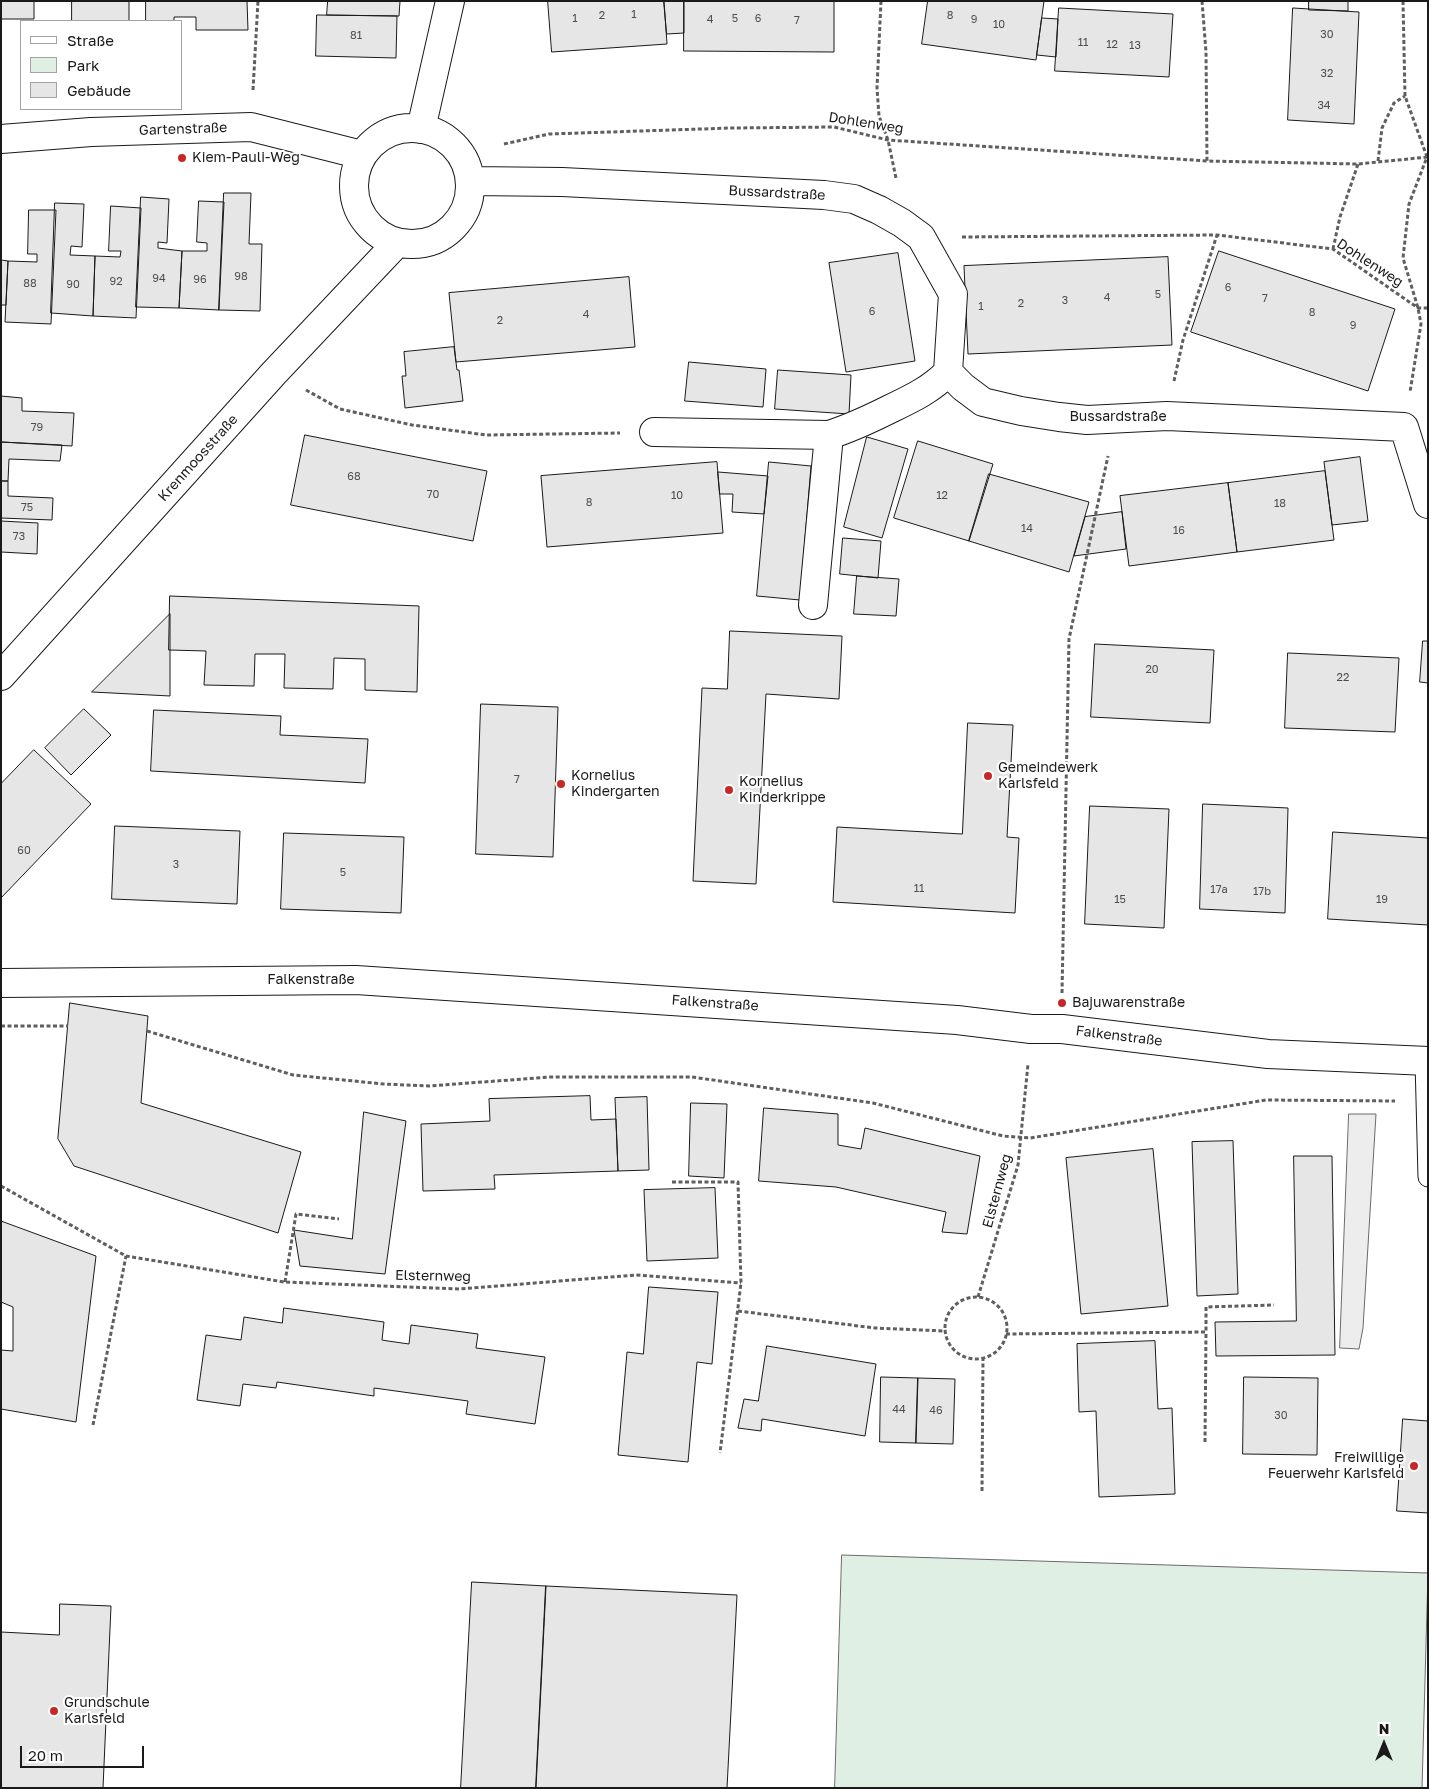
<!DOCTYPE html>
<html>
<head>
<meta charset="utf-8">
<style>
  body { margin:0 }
  #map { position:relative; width:1429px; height:1789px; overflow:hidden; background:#fff; font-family:"Golos Text",sans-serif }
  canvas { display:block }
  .frame { position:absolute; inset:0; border:2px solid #1a1a1a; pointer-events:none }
  .legend { position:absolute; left:20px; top:20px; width:162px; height:90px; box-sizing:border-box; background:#fff; border:1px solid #a3a3a3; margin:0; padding:6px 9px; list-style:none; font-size:15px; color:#1a1a1a }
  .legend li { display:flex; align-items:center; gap:10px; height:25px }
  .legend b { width:25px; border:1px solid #a3a3a3 }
  .north { position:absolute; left:1359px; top:1719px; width:50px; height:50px; -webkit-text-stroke:4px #fff; paint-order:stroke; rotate:0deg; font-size:14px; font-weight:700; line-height:20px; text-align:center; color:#1a1a1a }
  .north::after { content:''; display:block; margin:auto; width:18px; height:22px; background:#1a1a1a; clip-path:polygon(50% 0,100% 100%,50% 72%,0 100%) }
  .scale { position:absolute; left:20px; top:1746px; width:124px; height:22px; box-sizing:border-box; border:2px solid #1a1a1a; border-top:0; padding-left:6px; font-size:15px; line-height:18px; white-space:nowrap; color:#1a1a1a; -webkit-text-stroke:4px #fff; paint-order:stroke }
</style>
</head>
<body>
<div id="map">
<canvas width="1429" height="1789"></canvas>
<div class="frame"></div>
<ul class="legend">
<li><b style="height:6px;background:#fff"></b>Straße</li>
<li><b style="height:14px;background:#e0efe3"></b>Park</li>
<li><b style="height:14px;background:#e6e6e6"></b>Gebäude</li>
</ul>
<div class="north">N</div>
<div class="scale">20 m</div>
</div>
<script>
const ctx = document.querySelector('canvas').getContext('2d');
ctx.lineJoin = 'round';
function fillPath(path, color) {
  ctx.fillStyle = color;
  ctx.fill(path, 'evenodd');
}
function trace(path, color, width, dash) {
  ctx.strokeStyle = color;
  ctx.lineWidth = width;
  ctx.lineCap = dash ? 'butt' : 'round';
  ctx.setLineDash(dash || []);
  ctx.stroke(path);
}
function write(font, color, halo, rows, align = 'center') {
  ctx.font = font + ' "Golos Text",sans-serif';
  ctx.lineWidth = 4;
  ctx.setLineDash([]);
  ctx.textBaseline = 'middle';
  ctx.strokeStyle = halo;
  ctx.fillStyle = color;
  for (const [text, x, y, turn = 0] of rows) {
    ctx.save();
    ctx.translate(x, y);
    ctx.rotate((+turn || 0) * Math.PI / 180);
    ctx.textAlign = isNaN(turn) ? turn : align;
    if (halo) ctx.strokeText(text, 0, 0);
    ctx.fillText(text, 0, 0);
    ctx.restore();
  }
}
const green = new Path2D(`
  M 842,1555 L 1428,1573 L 1422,1788 L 835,1788 Z`);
fillPath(green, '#e0efe3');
trace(green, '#6a6a6a', 1);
const parking = new Path2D(`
  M 1349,1114 L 1376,1114 L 1363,1328 L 1359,1349 L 1340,1348 Z`);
fillPath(parking, '#ededed');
trace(parking, '#6a6a6a', 1);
const building = new Path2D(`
  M 1,1 L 34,1 L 34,19 L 1,19 Z
  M 72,1 L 129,1 L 129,21 L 72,21 Z
  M 146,1 L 247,1 L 248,30 L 196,30 L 196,17 L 174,17 L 174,21 L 146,21 Z
  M 328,1 L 400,1 L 399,16 L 327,15 Z
  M 548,1 L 664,1 L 667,44 L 552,52 Z
  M 664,1 L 684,1 L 684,33 L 667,34 Z
  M 684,1 L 834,1 L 834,52 L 684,51 Z
  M 928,1 L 1044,1 L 1036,60 L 922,44 Z
  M 1309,1 L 1348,1 L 1348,11 L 1309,10 Z
  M 1059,8 L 1173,14 L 1169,77 L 1055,71 Z
  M 1293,8 L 1359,12 L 1354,124 L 1288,120 Z
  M 317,15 L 397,16 L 396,58 L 316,56 Z
  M 1042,18 L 1058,19 L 1056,57 L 1037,55 Z
  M 224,193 L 251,193 L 249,244 L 262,244 L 260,311 L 219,310 Z
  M 141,197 L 169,199 L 167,243 L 158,242 L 158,248 L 182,251 L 179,308 L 136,307 Z
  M 199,201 L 224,202 L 219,310 L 179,308 L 182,251 L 207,251 L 207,243 L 197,242 Z
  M 55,203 L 84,204 L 82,247 L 71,246 L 70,255 L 95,256 L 93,316 L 51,313 Z
  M 111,206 L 141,208 L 136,318 L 93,316 L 95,256 L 120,257 L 121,251 L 109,251 Z
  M 29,210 L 56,210 L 51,324 L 5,322 L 8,261 L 37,262 L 37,254 L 28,254 Z
  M 1219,251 L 1395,309 L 1368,391 L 1191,332 Z
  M 898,253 L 915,361 L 846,372 L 829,263 Z
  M 1168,257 L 1172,345 L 968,354 L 964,266 Z
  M 1,260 L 8,261 L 6,305 L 1,305 Z
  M 629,277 L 635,347 L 456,362 L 449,293 Z
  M 454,347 L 457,370 L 459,370 L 463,401 L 405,408 L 402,376 L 406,376 L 404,352 Z
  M 689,362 L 766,369 L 763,407 L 685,401 Z
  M 778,370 L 851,375 L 849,414 L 775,409 Z
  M 1,396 L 22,398 L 22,411 L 74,413 L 72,446 L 1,442 Z
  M 305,435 L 487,471 L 473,541 L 291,505 Z
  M 867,437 L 908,449 L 882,538 L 844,527 Z
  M 918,441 L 993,464 L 969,541 L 894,518 Z
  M 1,442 L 62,445 L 60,461 L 9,459 L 8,481 L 1,481 Z
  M 1360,457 L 1368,521 L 1332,525 L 1324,462 Z
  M 717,462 L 723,533 L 547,547 L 541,476 Z
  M 769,462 L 811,466 L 800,600 L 757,596 Z
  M 1325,471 L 1334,540 L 1237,552 L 1228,483 Z
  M 718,472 L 768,476 L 764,514 L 732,512 L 733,494 L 720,494 Z
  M 989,474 L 1089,502 L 1069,572 L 969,541 Z
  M 1,481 L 8,481 L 8,496 L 53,498 L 52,520 L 1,518 Z
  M 1228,483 L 1237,552 L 1129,566 L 1120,496 Z
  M 1122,512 L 1126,549 L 1074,556 L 1085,517 Z
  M 1,521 L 38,523 L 37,554 L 1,552 Z
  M 843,538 L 881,541 L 878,578 L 840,574 Z
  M 857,576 L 899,579 L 896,616 L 854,614 Z
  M 170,596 L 419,606 L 417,692 L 365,690 L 365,659 L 334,658 L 333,689 L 284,688 L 285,654 L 255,654 L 254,686 L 204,685 L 206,651 L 169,650 Z
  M 170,614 L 170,696 L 92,692 Z
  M 730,631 L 842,636 L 839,699 L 766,694 L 756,884 L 693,881 L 702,688 L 727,689 Z
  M 1423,641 L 1428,641 L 1428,683 L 1420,682 Z
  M 1095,644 L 1214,650 L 1210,723 L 1091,717 Z
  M 1288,653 L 1399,658 L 1395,732 L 1285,728 Z
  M 481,704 L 558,707 L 553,857 L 476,854 Z
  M 84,709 L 111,735 L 71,775 L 45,748 Z
  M 154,710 L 281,716 L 280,735 L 368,739 L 365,783 L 151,771 Z
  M 968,723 L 1013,725 L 1007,837 L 1019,838 L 1015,913 L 833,902 L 837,827 L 962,834 Z
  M 34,750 L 91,804 L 1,898 L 1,784 Z
  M 1203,804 L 1288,808 L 1285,913 L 1200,909 Z
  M 1090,806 L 1169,809 L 1164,928 L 1085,924 Z
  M 115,826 L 240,831 L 237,904 L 112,899 Z
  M 1333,832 L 1428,838 L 1428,925 L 1328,919 Z
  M 284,833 L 404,837 L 401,913 L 281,909 Z
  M 70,1003 L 148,1016 L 141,1103 L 301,1152 L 278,1233 L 74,1166 L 58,1139 Z
  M 590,1096 L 591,1120 L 616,1119 L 618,1171 L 494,1175 L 495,1189 L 423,1191 L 421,1124 L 490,1121 L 489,1099 Z
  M 647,1097 L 649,1170 L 618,1171 L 615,1098 Z
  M 691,1103 L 727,1104 L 724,1178 L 689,1176 Z
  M 764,1108 L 838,1114 L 838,1145 L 861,1149 L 865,1128 L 980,1156 L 967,1234 L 942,1232 L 946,1212 L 836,1187 L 759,1181 Z
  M 364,1112 L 406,1121 L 385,1274 L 300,1266 L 294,1230 L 352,1239 Z
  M 1233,1141 L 1238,1294 L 1197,1296 L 1192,1142 Z
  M 1153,1149 L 1168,1306 L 1081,1314 L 1066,1158 Z
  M 1294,1156 L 1332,1156 L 1335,1355 L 1216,1356 L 1215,1322 L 1296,1321 Z
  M 715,1188 L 718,1258 L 647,1261 L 644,1190 Z
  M 1,1221 L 96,1256 L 76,1422 L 1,1409 L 1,1350 L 13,1351 L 13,1307 L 1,1302 Z
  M 649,1287 L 718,1292 L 712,1364 L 697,1362 L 688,1462 L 618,1455 L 627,1352 L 643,1354 Z
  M 284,1308 L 384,1322 L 382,1340 L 388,1341 L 409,1344 L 411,1325 L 478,1334 L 476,1348 L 545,1357 L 535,1424 L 466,1414 L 468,1401 L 374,1388 L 374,1396 L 277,1382 L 276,1388 L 243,1384 L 240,1406 L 197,1400 L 206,1335 L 241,1340 L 244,1317 L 282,1323 Z
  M 1155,1341 L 1158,1409 L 1172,1408 L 1175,1494 L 1099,1497 L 1096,1411 L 1079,1412 L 1077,1344 Z
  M 767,1346 L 876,1364 L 865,1436 L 762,1419 L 761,1431 L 738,1428 L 744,1399 L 758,1401 Z
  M 881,1377 L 918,1378 L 916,1443 L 880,1442 Z
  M 1244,1377 L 1318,1378 L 1317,1455 L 1243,1454 Z
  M 918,1378 L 955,1379 L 953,1444 L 916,1443 Z
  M 1403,1419 L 1428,1421 L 1428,1513 L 1397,1511 Z
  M 472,1582 L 546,1586 L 536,1788 L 461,1788 Z
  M 546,1586 L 737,1595 L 727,1788 L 536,1788 Z
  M 60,1604 L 111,1606 L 103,1788 L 1,1788 L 1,1632 L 59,1635 Z`);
fillPath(building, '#e6e6e6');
trace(building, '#1a1a1a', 1);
const service = new Path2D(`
  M 1425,1061 L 1428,1177`);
const minor = new Path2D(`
  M354 186a58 58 0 1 1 116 0a58 58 0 1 1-116 0Z
  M 421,129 L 450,1
  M 1,139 L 91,132 L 251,127 L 362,155
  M 470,181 L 562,182 L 824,195 L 854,199 L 879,210 L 902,223 L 921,237 L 953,294 L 948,372 L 963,387 L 983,402 L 1021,411 L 1059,417 L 1087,420 L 1167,416 L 1404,427 L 1428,504
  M 654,432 L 829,435 C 851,428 870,419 890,409 C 911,399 932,389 948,372
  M 813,605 L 829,435
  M 1,676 L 274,373 L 397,243
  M 1,983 L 356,980 L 957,1020 L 1031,1029 L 1062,1029 L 1268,1054 L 1428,1061`);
trace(service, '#1a1a1a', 21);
trace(minor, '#1a1a1a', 30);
trace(new Path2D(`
  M 881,1 L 877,88 L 879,116 L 888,140 L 896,178
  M 1202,1 L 1206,52 L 1207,161 L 1358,164 L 1428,157
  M 1403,1 L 1405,96 L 1427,157 L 1409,204 L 1403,258 L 1418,308 L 1421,324 L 1410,392
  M 253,90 L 258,1
  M 504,144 L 549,134 L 731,128 L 834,127 L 888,140 L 1207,161
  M 1378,161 L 1382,128 L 1394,103 L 1405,96
  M 962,237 L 1217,235 L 1333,249 L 1418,308 L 1428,308
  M 1333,249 L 1340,217 L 1358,164
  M 1174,381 L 1183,340 L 1217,235
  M 306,390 L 340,409 L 412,425 L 486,435 L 620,433
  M 1062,993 L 1069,639 L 1108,456
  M 1,1026 L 68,1026
  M 147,1031 L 293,1075 L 384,1084 L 429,1086 L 550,1077 L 692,1077 L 873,1103 L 1003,1136 L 1030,1138 L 1266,1100 L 1395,1101
  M 672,1182 L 738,1182 L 741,1283 L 720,1453
  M 1,1186 L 126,1256 L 284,1282 L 459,1289 L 636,1275 L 741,1283
  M 285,1282 L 296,1214 L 339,1219
  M 978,1297 L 1018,1165 L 1028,1064
  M945 1328a31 31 0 1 1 62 0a31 31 0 1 1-62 0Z
  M 738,1311 L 875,1328 L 945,1331
  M 1006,1334 L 1206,1332 L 1206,1307 L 1274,1305
  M 93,1425 L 126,1256
  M 1205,1442 L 1206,1332
  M 982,1491 L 983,1357`), '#5f5f5f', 3, [4, 2.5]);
trace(service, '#fff', 19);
trace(minor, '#fff', 28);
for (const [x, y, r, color] of [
  [182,158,5,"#c62828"],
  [988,776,5,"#c62828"],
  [561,784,5,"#c62828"],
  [729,790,5,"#c62828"],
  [1062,1003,5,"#c62828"],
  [1414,1466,5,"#c62828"],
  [54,1711,5,"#c62828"]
]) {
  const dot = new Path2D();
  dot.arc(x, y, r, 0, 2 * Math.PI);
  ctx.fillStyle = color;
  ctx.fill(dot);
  trace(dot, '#fff', 2);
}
write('11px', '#4d4d4d', null, [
  ["1",634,15],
  ["2",602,16],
  ["8",950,16],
  ["1",575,19],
  ["5",735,19],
  ["6",758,19],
  ["4",710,20],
  ["9",974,20],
  ["7",797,21],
  ["10",999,25],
  ["30",1327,35],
  ["81",356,36],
  ["11",1083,43],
  ["12",1112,45],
  ["13",1135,46],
  ["32",1327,74],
  ["34",1324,106],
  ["98",241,277],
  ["94",159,279],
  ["96",200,280],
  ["92",116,282],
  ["88",30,284],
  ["90",73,285],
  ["6",1228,288],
  ["5",1158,295],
  ["4",1107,298],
  ["7",1265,299],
  ["3",1065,301],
  ["2",1021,304],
  ["1",981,307],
  ["6",872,312],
  ["8",1312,313],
  ["4",586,315],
  ["2",500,321],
  ["9",1353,326],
  ["79",37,428],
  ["68",354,477],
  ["70",433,495],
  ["10",677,496],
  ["12",942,496],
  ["8",589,503],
  ["18",1280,504],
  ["75",27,508],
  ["14",1027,529],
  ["16",1179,531],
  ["73",19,537],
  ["20",1152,670],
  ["22",1343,678],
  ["7",517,780],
  ["60",24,851],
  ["3",176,865],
  ["5",343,873],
  ["11",919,889],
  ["17a",1219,890],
  ["17b",1262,892],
  ["15",1120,900],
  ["19",1382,900],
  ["44",899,1410],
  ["46",936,1411],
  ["30",1281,1416]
]);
write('14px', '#1a1a1a', '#fff', [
  ["Dohlenweg",866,123,9],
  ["Gartenstraße",183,129,-2],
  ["Bussardstraße",777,193,3],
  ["Dohlenweg",1370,263,33],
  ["Bussardstraße",1118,417],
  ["Krenmoosstraße",198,458,-48],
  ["Falkenstraße",311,980],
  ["Falkenstraße",715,1003,4],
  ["Falkenstraße",1119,1036,7],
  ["Elsternweg",997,1191,-75],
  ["Elsternweg",433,1276,1]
]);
write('14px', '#1a1a1a', '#fff', [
  ["Kiem-Pauli-Weg",192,158],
  ["Gemeindewerk",998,768],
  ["Karlsfeld",998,784],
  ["Kornelius",571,776],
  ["Kindergarten",571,792],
  ["Kornelius",739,782],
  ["Kinderkrippe",739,798],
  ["Bajuwarenstraße",1072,1003],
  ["Freiwillige",1404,1458,"right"],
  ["Feuerwehr Karlsfeld",1404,1474,"right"],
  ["Grundschule",64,1703],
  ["Karlsfeld",64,1719]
], 'left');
</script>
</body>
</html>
